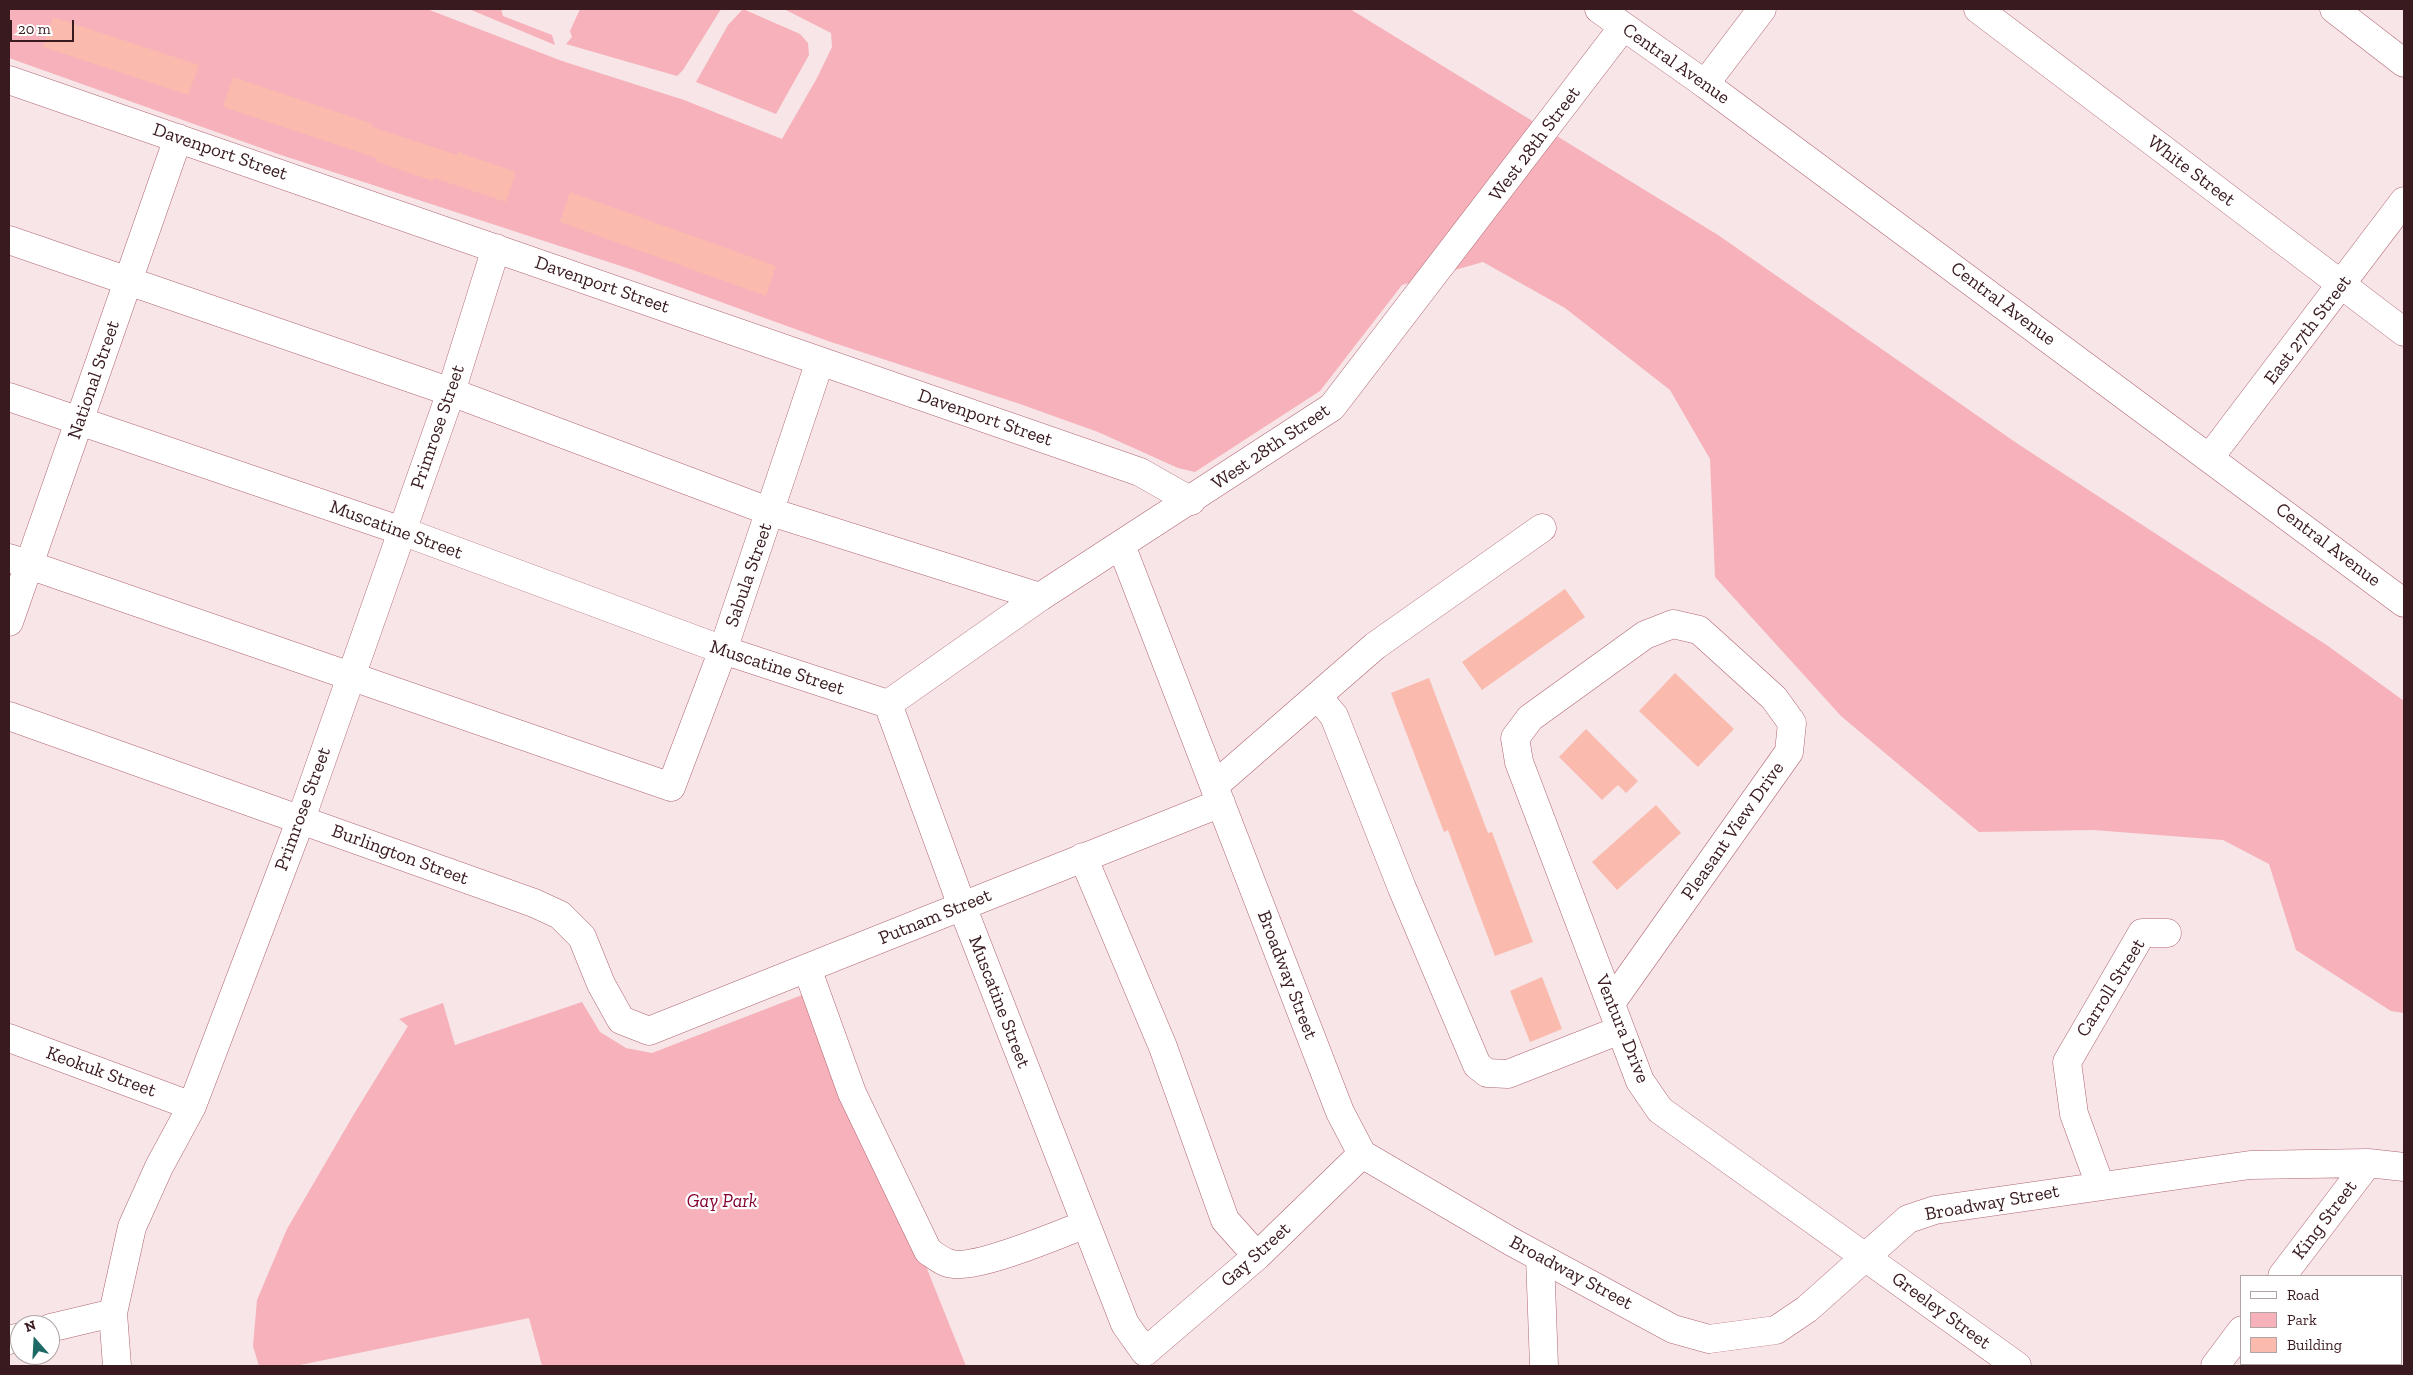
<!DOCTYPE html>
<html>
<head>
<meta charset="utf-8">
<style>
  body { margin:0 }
  #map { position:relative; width:2413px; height:1375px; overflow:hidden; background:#f7e5e7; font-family:"Zilla Slab",serif }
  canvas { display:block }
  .frame { position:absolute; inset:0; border:10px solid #391b1f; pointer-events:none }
  .legend { position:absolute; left:2240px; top:1275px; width:162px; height:90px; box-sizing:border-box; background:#fff; border:1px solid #b0a4a5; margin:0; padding:6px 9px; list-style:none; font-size:15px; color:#391b1f }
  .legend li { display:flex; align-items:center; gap:10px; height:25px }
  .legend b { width:25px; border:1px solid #b0a4a5 }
  .north { position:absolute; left:10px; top:1315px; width:50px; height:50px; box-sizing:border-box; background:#fff; border:1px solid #b0a4a5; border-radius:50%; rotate:341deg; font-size:14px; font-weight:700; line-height:20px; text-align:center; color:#391b1f }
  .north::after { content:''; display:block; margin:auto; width:18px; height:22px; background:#1c6965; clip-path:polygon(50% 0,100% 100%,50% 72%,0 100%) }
  .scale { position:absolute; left:10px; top:20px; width:64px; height:22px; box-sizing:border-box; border:2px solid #391b1f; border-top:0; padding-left:6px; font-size:15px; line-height:18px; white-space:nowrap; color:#391b1f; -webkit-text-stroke:4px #fff; paint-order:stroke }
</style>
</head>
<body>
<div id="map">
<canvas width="2413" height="1375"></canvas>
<div class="frame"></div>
<ul class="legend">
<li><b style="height:6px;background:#fff"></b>Road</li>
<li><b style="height:14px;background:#f6b1ba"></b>Park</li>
<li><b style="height:14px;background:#fabaae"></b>Building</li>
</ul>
<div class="north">N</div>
<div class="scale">20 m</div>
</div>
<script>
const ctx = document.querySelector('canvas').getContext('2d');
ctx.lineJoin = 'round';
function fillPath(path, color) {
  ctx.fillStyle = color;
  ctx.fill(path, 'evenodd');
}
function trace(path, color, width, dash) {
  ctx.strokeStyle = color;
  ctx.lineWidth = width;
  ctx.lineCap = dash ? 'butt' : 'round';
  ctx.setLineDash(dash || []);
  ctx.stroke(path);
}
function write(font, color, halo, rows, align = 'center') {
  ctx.font = font + ' "Zilla Slab",serif';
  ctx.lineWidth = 4.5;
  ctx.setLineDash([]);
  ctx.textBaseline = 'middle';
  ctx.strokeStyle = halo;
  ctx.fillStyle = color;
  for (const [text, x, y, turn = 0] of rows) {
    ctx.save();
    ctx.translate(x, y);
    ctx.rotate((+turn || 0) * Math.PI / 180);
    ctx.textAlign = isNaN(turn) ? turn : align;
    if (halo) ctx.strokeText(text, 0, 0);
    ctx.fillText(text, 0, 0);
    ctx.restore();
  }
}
fillPath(new Path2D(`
  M 9,9 L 427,9 L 562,61 L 684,100 L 782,139 L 817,78 L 832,47 L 831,33 L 784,9 L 1350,9 L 1718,235 L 2018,444 L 2328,646 L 2404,701 L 2404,1013 L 2391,1011 L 2296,950 L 2269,864 L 2223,840 L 2093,830 L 1979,832 L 1841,716 L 1715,577 L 1710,459 L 1670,390 L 1565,308 L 1483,262 L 1402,285 L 1320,391 L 1195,472 L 1178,468 L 1098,432 L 1020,404 L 828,341 L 633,270 L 278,154 L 9,58 Z
  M 469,9 L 501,9 L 503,16 L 552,35 L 555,45 Z
  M 580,9 L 721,9 L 683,70 L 677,76 L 566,44 L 572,37 L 570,31 Z
  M 743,9 L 800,34 L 808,43 L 809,55 L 776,114 L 696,82 L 728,25 Z
  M 815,990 L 966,1366 L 542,1366 L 529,1318 L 295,1366 L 259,1366 L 253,1346 L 257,1300 L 287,1229 L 354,1114 L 408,1026 L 399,1019 L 443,1003 L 455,1045 L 582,1002 L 600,1032 L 626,1048 L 652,1053 Z`), '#f6b1ba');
fillPath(new Path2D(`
  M 53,17 L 199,65 L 188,95 L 43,47 Z
  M 233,77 L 373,124 L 372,127 L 457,155 L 458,152 L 516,172 L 506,202 L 434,178 L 433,181 L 375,161 L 376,158 L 223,107 Z
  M 570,192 L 776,266 L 766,296 L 560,222 Z
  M 1565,589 L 1585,617 L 1482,690 L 1462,662 Z
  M 1675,673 L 1734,729 L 1698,767 L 1639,711 Z
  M 1429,678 L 1488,833 L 1492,832 L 1533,942 L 1495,956 L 1448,830 L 1444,832 L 1391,693 Z
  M 1586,729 L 1638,781 L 1626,793 L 1618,785 L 1602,800 L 1559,757 Z
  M 1656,805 L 1681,833 L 1617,890 L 1592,862 Z
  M 1542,977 L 1562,1029 L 1530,1042 L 1510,991 Z`), '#fabaae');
const minor = new Path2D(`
  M 1978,9 L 2404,332
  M 2334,9 L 2404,63
  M 9,80 L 1140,472 L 1191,501
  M 1705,84 L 1762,9
  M 9,240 L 451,392 L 771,512 L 1040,597
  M 9,397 L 402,531 L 723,650 L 888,704 L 962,906 L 1125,1324 L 1145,1352 L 1257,1256 L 1362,1154
  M 2210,457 L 2404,201
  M 1121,545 L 1340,1112 L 1362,1154 L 1512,1242 L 1673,1329 L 1709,1339 L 1776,1330 L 1807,1309 L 1908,1219 L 1935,1210 L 2250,1165 L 2368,1163 L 2404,1167
  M 9,558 L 671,787 L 723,650 L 820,361
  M 9,622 L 178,138
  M 1318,697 L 1334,716 L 1402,888 L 1477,1065 L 1487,1073 L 1508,1074 L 1620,1030
  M 888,704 L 1040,597 L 1332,407 L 1623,27
  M 9,716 L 534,903 L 560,915 L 582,937 L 601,984 L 621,1020 L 649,1031 L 1221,803
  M 1214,786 L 1375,646 L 1542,528
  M 1083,857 L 1163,1047 L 1225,1220 L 1257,1256
  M 807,968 L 852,1093 L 928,1251 C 934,1255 941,1261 948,1263 C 972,1272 1060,1234 1086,1224
  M 1611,1003 L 1789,752 L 1792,723 L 1774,698 L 1699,630 L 1673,624 L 1645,635 L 1530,718 L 1515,738 L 1519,762 L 1640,1081 L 1660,1110 L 2017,1366
  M 9,1038 L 192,1106
  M 2100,1185 L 2074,1114 L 2067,1062 L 2142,933 L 2167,933
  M 1540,1257 L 1544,1366
  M 2282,1276 L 2368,1163
  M 50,1328 L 113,1313
  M 9,1340 L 20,1337
  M 117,1366 L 113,1313 L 132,1227 L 159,1167 L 192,1106 L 301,819 L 451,392 L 496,248
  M 2215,1366 L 2242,1330`);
const major = new Path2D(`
  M 1599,9 L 1705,84 L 2404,603`);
trace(minor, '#b16672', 29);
trace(major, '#b16672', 29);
trace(minor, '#fff', 28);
trace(major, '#fff', 28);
write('19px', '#391b1f', '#fff', [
  ["Central Avenue",1676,64,35],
  ["West 28th Street",1535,144,-53],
  ["Davenport Street",220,152,19],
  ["White Street",2191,171,37],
  ["Davenport Street",602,285,19],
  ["Central Avenue",2003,304,37],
  ["East 27th Street",2308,330,-53],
  ["National Street",94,380,-71],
  ["Davenport Street",985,418,19],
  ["Primrose Street",438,427,-71],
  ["West 28th Street",1271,447,-34],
  ["Muscatine Street",396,530,20],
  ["Central Avenue",2328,545,37],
  ["Sabula Street",749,575,-71],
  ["Muscatine Street",777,668,18],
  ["Primrose Street",303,809,-70],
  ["Pleasant View Drive",1733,831,-55],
  ["Burlington Street",400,855,20],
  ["Putnam Street",935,917,-22],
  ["Broadway Street",1287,975,69],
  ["Carroll Street",2111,988,-58],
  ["Muscatine Street",999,1002,69],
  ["Ventura Drive",1622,1029,68],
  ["Keokuk Street",101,1072,20],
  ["Broadway Street",1992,1203,-10],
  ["King Street",2325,1220,-53],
  ["Gay Street",1256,1255,-42],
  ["Broadway Street",1571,1273,28],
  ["Greeley Street",1941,1311,36]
]);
write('italic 19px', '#860232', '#fff', [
  ["Gay Park",722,1202]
]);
</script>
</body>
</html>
